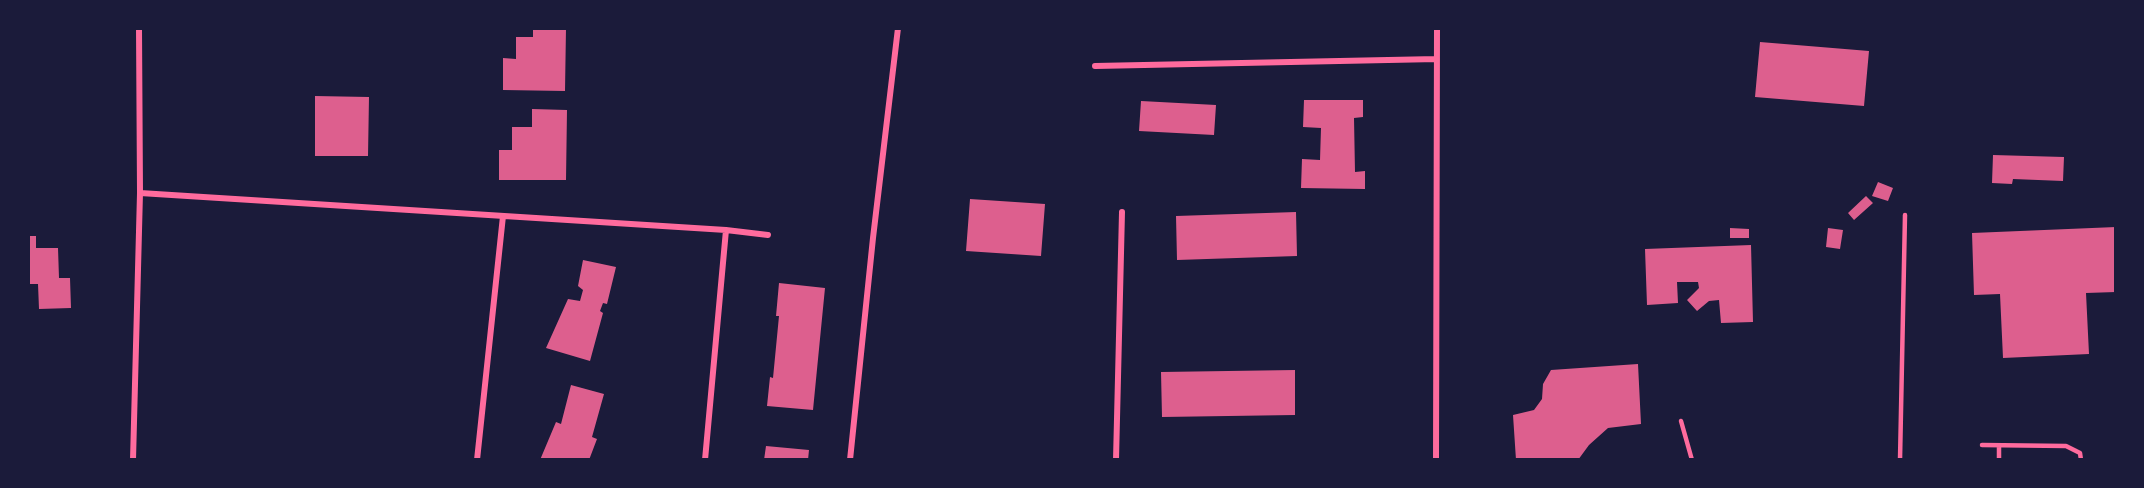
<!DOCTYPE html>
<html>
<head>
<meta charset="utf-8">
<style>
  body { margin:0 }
  #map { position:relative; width:2144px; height:488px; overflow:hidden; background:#1b1b3a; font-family:"Alegreya Sans",sans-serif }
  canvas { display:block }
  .frame { position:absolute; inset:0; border:30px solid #1b1b3a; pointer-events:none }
</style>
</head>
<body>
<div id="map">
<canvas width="2144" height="488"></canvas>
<div class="frame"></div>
</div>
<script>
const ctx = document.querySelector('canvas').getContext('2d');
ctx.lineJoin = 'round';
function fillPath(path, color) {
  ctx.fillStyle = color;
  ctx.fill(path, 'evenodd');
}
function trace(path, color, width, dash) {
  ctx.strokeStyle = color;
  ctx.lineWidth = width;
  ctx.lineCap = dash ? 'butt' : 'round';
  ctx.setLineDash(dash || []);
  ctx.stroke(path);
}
fillPath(new Path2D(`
  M 533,28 L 566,28 L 565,91 L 503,90 L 503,58 L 516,59 L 516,37 L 533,37 Z
  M 1760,42 L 1869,51 L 1864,106 L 1755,97 Z
  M 315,96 L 369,97 L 368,156 L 315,156 Z
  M 1304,100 L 1363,100 L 1363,117 L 1354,118 L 1355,172 L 1365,171 L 1365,189 L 1301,188 L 1302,159 L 1320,160 L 1321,128 L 1303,127 Z
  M 1141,101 L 1216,105 L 1214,135 L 1139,131 Z
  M 532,109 L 567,110 L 566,180 L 499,180 L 499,150 L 512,150 L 512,127 L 532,127 Z
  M 1993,155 L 2064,157 L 2063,181 L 2013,179 L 2012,184 L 1992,183 Z
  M 1878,182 L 1893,188 L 1888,201 L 1872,196 Z
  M 1866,196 L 1873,203 L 1854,220 L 1848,213 Z
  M 970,199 L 1045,204 L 1041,256 L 966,251 Z
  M 1296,212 L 1297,256 L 1177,260 L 1176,216 Z
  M 2116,227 L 2116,292 L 2086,293 L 2089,354 L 2003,358 L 2000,294 L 1974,295 L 1972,233 Z
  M 1730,228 L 1749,229 L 1749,238 L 1730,238 Z
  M 1828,228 L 1843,230 L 1840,249 L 1826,247 Z
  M 28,236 L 36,236 L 36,248 L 58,248 L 59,278 L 70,278 L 71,308 L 39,309 L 38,284 L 28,284 Z
  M 1751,245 L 1753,322 L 1721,323 L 1719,300 L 1709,301 L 1697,311 L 1687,300 L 1699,288 L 1698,282 L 1677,282 L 1678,303 L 1647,305 L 1645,249 Z
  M 583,260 L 616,267 L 607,304 L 603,303 L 600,311 L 603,313 L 590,361 L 546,348 L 568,299 L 580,301 L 583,290 L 578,286 Z
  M 779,283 L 825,288 L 813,410 L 767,406 L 770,377 L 773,378 L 779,316 L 776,316 Z
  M 1638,364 L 1641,424 L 1608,428 L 1589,445 L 1578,460 L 1516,460 L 1513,415 L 1534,410 L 1542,399 L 1543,384 L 1551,370 Z
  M 1295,370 L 1295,415 L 1162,417 L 1161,372 Z
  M 571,385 L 604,394 L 592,437 L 597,439 L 589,460 L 540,460 L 556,422 L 561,424 Z
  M 766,446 L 809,450 L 808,460 L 764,460 Z`), '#dd5f8e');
trace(new Path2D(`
  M 1681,421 L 1692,460
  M 1982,445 L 2066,446 L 2080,453 L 2081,460
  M 1999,446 L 1999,460
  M 1900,460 L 1905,215`), '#ff6b9d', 4.5);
trace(new Path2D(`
  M 1095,66 L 1437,59
  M 140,193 L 726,230 L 768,235
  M 133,460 L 140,193 L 139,28
  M 477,460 L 503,216
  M 705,460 L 726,230
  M 850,460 L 873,238 L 898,28
  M 1116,460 L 1122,212
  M 1436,460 L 1437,28`), '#ff6b9d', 6);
</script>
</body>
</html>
